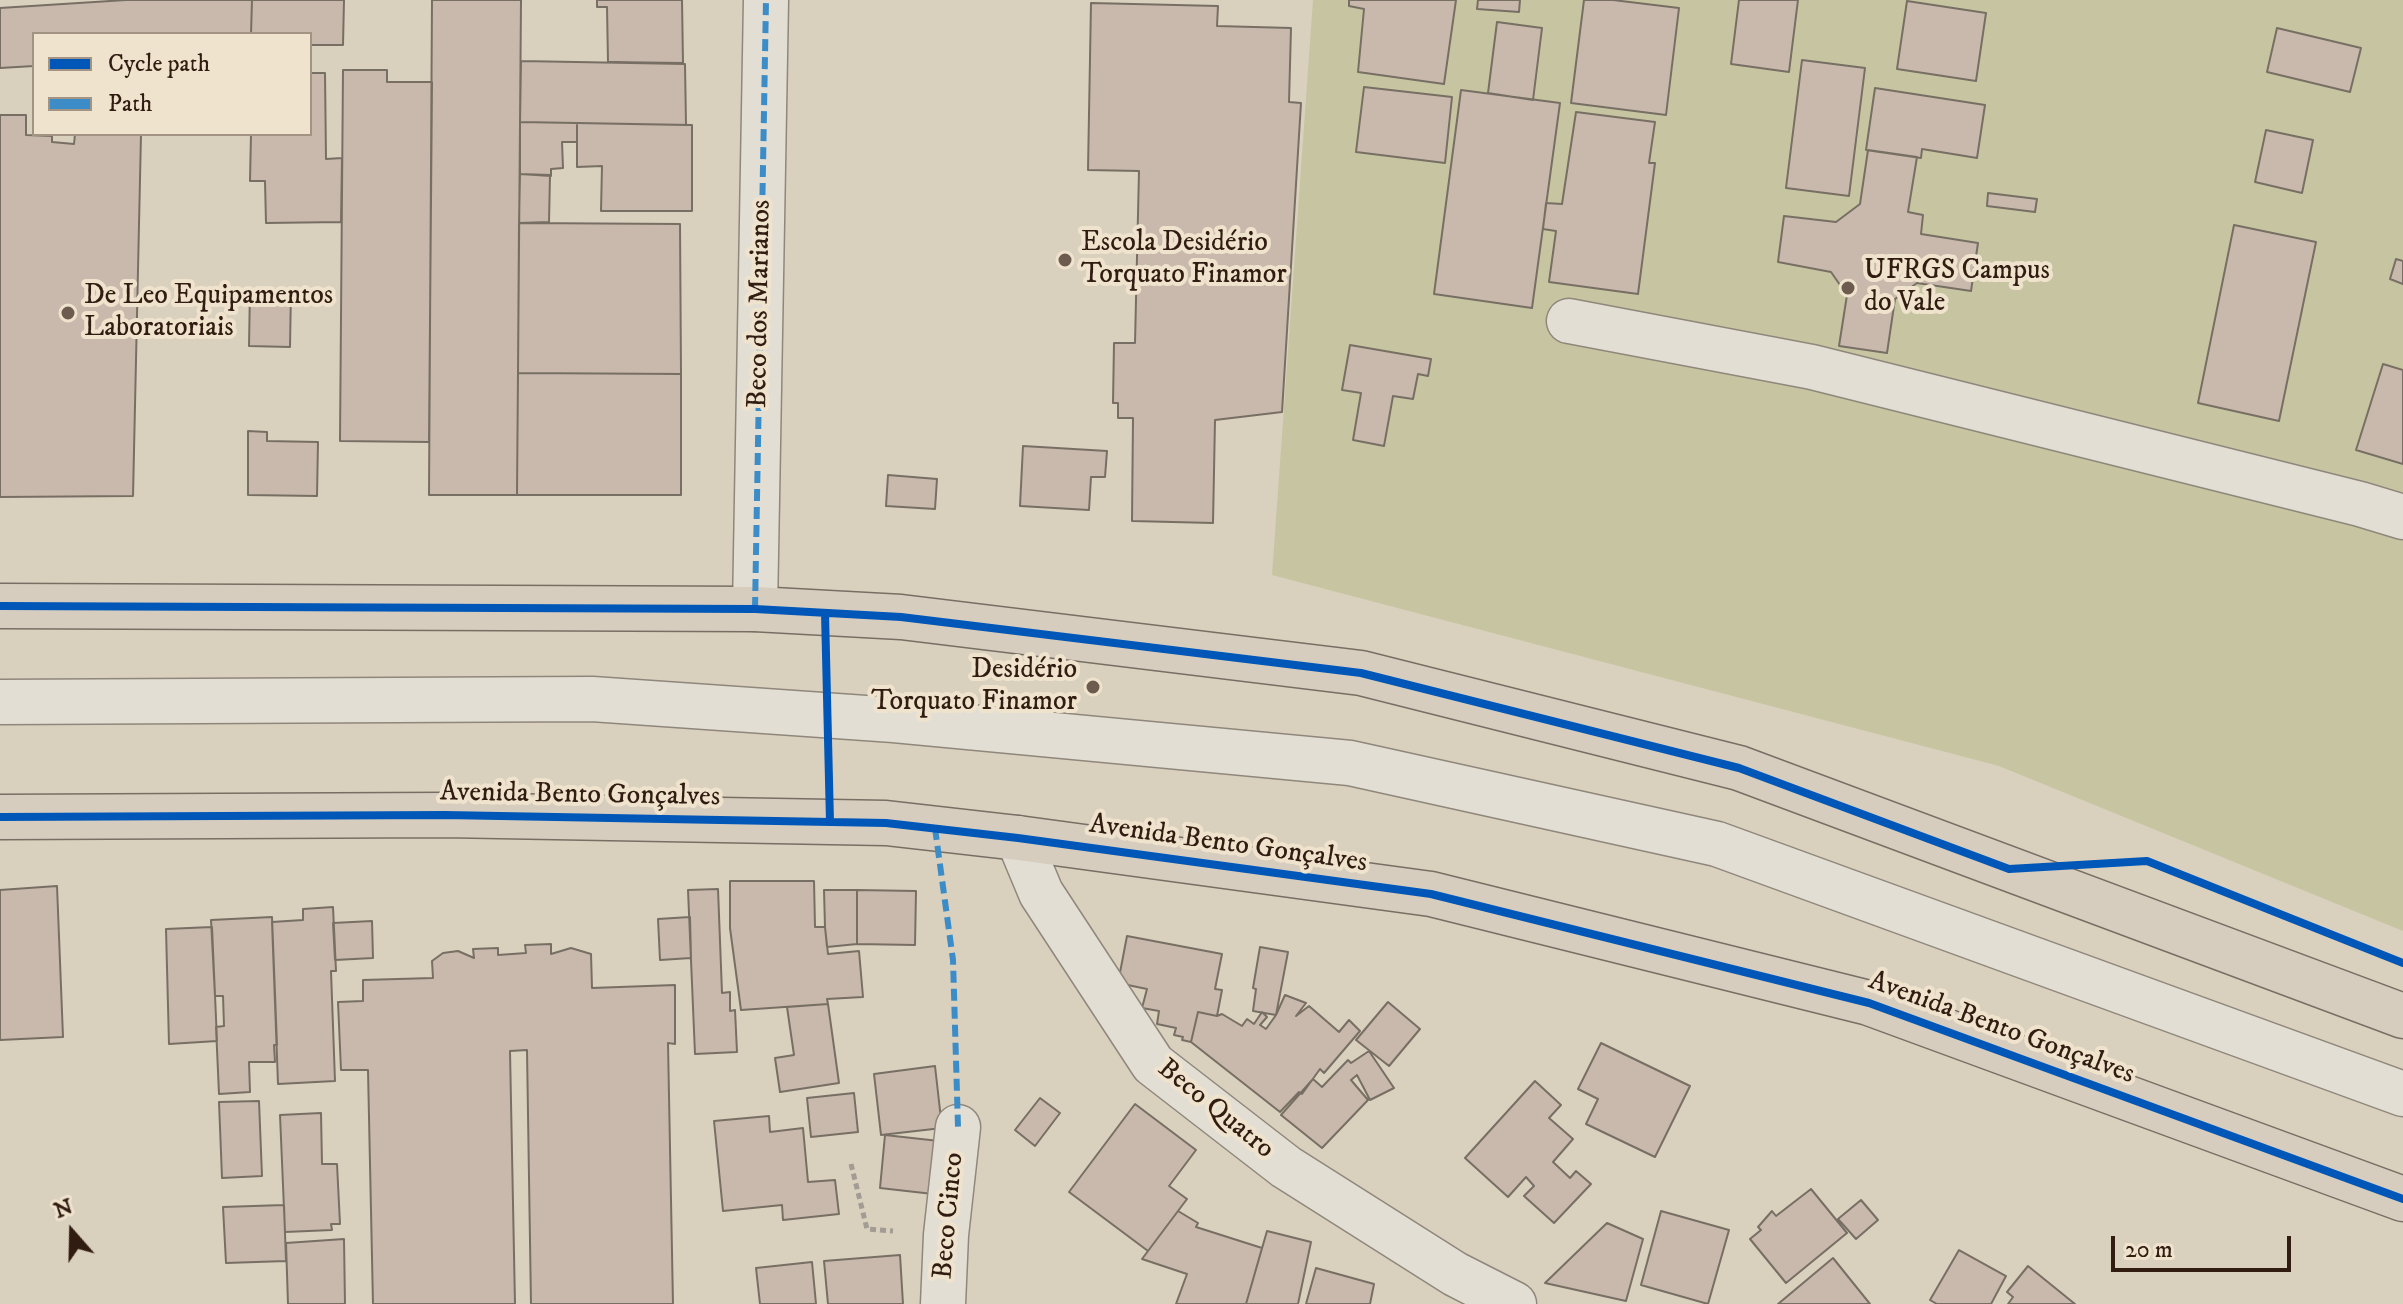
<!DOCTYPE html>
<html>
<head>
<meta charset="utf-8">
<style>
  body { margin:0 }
  #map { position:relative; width:2403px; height:1304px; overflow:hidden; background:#dad0be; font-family:"IM FELL DW Pica",serif }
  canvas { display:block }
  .legend { position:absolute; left:32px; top:32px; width:280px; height:104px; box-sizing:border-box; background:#efe3cd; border:2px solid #a39382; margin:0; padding:10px 14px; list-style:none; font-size:24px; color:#311c11 }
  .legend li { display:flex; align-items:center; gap:16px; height:40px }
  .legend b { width:40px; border:2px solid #a39382 }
  .north { position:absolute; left:32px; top:1192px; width:80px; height:80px; -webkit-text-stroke:6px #efe3cd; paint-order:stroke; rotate:340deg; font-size:22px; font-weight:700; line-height:32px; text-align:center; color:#311c11 }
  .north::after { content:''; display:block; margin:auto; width:28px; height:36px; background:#311c11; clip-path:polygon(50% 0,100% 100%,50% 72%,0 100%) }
  .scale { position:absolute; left:2111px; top:1236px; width:180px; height:36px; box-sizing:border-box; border:4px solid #311c11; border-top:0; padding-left:10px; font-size:24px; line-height:28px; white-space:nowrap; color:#311c11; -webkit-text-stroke:6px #efe3cd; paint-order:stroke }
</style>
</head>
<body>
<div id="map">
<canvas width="2403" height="1304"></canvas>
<ul class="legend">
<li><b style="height:10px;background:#0057b8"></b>Cycle path</li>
<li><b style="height:10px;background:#3c8dc7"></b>Path</li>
</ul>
<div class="north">N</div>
<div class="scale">20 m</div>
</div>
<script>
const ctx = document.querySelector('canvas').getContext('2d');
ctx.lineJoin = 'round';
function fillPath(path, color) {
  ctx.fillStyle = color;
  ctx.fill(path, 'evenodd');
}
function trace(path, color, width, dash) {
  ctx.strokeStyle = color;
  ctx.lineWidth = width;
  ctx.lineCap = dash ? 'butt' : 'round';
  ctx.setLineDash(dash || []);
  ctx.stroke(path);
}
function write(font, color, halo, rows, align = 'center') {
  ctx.font = font + ' "IM FELL DW Pica",serif';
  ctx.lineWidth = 8;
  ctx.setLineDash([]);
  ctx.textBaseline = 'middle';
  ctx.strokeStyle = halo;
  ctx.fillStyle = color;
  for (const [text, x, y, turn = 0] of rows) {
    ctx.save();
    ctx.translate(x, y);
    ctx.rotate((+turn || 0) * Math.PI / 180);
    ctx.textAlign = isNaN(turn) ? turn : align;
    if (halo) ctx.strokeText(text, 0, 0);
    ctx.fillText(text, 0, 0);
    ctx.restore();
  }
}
fillPath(new Path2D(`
  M 1313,0 L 2403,0 L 2403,931 L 1999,766 L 1272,575 Z`), '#c7c5a1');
const building = new Path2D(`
  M 126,0 L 252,0 L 251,34 L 34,34 L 34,66 L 0,68 L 0,8 Z
  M 252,0 L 344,0 L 343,45 L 310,45 L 310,34 L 251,34 Z
  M 432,0 L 521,0 L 517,495 L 429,495 Z
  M 597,0 L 682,0 L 683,63 L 608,62 L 607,7 L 597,7 Z
  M 1349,0 L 1456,0 L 1444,84 L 1358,72 L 1364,9 L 1349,6 Z
  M 1478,0 L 1520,0 L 1519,12 L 1477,9 Z
  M 1584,0 L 1613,0 L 1679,8 L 1666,115 L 1571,103 Z
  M 1739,0 L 1798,0 L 1789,72 L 1731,64 Z
  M 1907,1 L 1986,13 L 1976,81 L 1897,69 Z
  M 1091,3 L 1218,6 L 1217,26 L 1291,28 L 1289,102 L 1301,103 L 1282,412 L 1215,420 L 1213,523 L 1132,521 L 1133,418 L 1118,418 L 1118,403 L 1113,403 L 1114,343 L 1135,343 L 1139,171 L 1088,170 Z
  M 1497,22 L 1542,28 L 1533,100 L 1488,93 Z
  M 2277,28 L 2361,48 L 2350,92 L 2267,72 Z
  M 1802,60 L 1865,68 L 1849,196 L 1786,188 Z
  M 521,61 L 685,64 L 686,125 L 520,122 Z
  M 343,70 L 387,70 L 387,82 L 432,82 L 429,442 L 340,441 Z
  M 310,73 L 325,73 L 326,159 L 342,158 L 341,222 L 266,223 L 265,181 L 250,181 L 251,134 L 310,134 Z
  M 1364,87 L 1452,97 L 1445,163 L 1356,152 Z
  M 1875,88 L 1985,105 L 1977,158 L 1922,149 L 1921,158 L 1866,150 Z
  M 1461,90 L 1560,103 L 1532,308 L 1434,294 Z
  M 1576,112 L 1655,122 L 1649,163 L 1655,163 L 1638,294 L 1549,282 L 1556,231 L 1543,229 L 1546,203 L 1562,204 Z
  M 0,115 L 26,115 L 26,135 L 52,136 L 52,142 L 74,144 L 75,134 L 141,134 L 133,496 L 0,497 Z
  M 520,122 L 577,123 L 577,142 L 562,142 L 563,168 L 551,169 L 551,176 L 520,174 Z
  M 577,123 L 692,125 L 692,211 L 601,211 L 602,166 L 577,167 Z
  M 2266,130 L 2313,140 L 2302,193 L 2255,182 Z
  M 1868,150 L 1917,157 L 1908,212 L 1923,215 L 1921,234 L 1978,243 L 1971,291 L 1917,283 L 1895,299 L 1887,353 L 1839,346 L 1847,295 L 1831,272 L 1778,262 L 1784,216 L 1836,222 L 1860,204 Z
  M 520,174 L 550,175 L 549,222 L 519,223 Z
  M 1988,193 L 2037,199 L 2035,212 L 1987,206 Z
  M 519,223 L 680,224 L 681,374 L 518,373 Z
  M 2234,225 L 2316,242 L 2279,421 L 2198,403 Z
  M 2396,259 L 2403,261 L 2403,284 L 2390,279 Z
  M 250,289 L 291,289 L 290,347 L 249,346 Z
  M 1350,345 L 1431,359 L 1428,376 L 1418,374 L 1413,399 L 1393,396 L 1384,446 L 1353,440 L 1361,393 L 1342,390 Z
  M 2383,364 L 2403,370 L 2403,464 L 2356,450 Z
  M 518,373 L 681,374 L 681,495 L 517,495 Z
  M 248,431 L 267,432 L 267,441 L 318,442 L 317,496 L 248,495 Z
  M 1023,446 L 1107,451 L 1105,477 L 1091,477 L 1089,510 L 1020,506 Z
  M 888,475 L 937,479 L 935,509 L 886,506 Z
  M 730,881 L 814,881 L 815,927 L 825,927 L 828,954 L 859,951 L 863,997 L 827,999 L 828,1004 L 741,1010 L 730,928 Z
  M 57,886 L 63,1037 L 0,1040 L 0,890 Z
  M 718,889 L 722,993 L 730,992 L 730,1011 L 735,1010 L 737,1052 L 695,1054 L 688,890 Z
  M 824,890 L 857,890 L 857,944 L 827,947 L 825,927 Z
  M 857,890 L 916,891 L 915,945 L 857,944 Z
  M 333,907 L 336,971 L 331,971 L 335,1081 L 278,1084 L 272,922 L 303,920 L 303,909 Z
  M 272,917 L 277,1045 L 274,1045 L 275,1062 L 249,1062 L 250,1092 L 219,1094 L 216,1027 L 224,1026 L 223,996 L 215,996 L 211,920 Z
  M 690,917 L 691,958 L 660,960 L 658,919 Z
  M 372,921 L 373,958 L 335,960 L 333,923 Z
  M 212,927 L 217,1041 L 169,1044 L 166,929 Z
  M 1127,936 L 1222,954 L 1215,989 L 1222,990 L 1217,1016 L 1198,1012 L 1191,1042 L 1182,1040 L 1183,1037 L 1174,1035 L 1176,1028 L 1157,1024 L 1159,1011 L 1142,1008 L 1147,989 L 1118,983 Z
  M 551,944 L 551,954 L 571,948 L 591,954 L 592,988 L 675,985 L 675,1044 L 668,1043 L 673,1304 L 531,1304 L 527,1050 L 510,1051 L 515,1304 L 373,1304 L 368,1070 L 341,1070 L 338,1002 L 363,1001 L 363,980 L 433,978 L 432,961 L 443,953 L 458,951 L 474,958 L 473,949 L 498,948 L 498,955 L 526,953 L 525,945 Z
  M 1260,947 L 1288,952 L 1276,1015 L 1253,1011 L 1256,989 L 1253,988 Z
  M 1285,995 L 1306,1003 L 1296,1016 L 1309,1006 L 1339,1032 L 1349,1020 L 1360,1031 L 1324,1073 L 1320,1069 L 1302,1094 L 1299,1092 L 1280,1112 L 1191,1042 L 1198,1012 L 1217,1016 L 1222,1014 L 1242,1026 L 1247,1019 L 1254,1024 L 1262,1012 L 1267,1017 L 1260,1025 L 1266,1029 L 1276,1015 Z
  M 1388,1002 L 1420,1029 L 1389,1066 L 1356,1040 Z
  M 828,1004 L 839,1083 L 780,1092 L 775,1058 L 794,1055 L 787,1007 Z
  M 1601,1043 L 1690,1086 L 1655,1157 L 1586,1124 L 1598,1099 L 1578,1089 Z
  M 1369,1051 L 1394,1088 L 1370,1100 L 1357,1075 L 1351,1080 L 1368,1100 L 1322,1148 L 1281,1115 L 1313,1079 L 1322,1087 L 1348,1060 L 1351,1063 Z
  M 935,1066 L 942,1128 L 881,1135 L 874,1074 Z
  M 1535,1081 L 1561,1105 L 1549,1118 L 1573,1139 L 1553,1162 L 1570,1178 L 1576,1171 L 1591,1184 L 1554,1223 L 1524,1196 L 1534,1186 L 1526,1177 L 1508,1197 L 1465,1158 Z
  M 854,1093 L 858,1132 L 811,1137 L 807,1098 Z
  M 1040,1098 L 1060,1113 L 1035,1146 L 1015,1130 Z
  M 259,1101 L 262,1176 L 222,1178 L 219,1102 Z
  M 1135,1104 L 1196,1150 L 1169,1186 L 1187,1199 L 1148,1251 L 1069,1192 Z
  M 321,1113 L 322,1164 L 337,1164 L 340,1224 L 331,1224 L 332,1230 L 285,1232 L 280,1115 Z
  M 769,1116 L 770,1132 L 803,1128 L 808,1182 L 835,1180 L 839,1214 L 783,1220 L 782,1205 L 723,1211 L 714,1121 Z
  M 885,1135 L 939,1141 L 933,1194 L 880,1188 Z
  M 1811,1189 L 1847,1233 L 1786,1283 L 1750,1239 L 1761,1230 L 1758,1227 L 1772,1211 L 1776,1216 Z
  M 1861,1200 L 1878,1220 L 1856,1239 L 1838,1219 Z
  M 284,1205 L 286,1261 L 226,1263 L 223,1207 Z
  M 1178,1211 L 1198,1223 L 1196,1227 L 1262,1248 L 1246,1304 L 1176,1304 L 1187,1274 L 1142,1259 Z
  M 1661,1211 L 1729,1230 L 1708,1304 L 1641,1285 Z
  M 1607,1223 L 1643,1239 L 1626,1301 L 1545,1283 Z
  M 1267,1231 L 1311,1242 L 1298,1304 L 1246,1304 Z
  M 344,1239 L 345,1304 L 288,1304 L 286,1243 Z
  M 1959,1250 L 2006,1276 L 1991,1304 L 1937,1304 L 1930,1300 Z
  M 900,1255 L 903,1304 L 828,1304 L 824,1261 Z
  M 1833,1258 L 1870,1304 L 1778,1304 Z
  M 812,1262 L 816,1304 L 760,1304 L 756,1268 Z
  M 2028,1266 L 2075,1304 L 2008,1304 L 2013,1297 L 2007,1292 Z
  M 1316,1268 L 1374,1284 L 1370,1304 L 1306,1304 Z`);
fillPath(building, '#c9b9ac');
trace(building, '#786f64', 2);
const minor = new Path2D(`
  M 1569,321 L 1812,367 L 2360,504 L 2403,517
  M 755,609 L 766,0
  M 0,702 L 592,699 L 894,720 L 1350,763 L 1717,844 L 2403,1094
  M 1018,838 L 1041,893 L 1153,1064 L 1286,1167 L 1455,1274 L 1514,1304
  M 943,1304 L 946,1235 L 958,1127`);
const major = new Path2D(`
  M 0,606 L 755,609 L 901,617 L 1361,673 L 1739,768 L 2403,1016
  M 0,817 L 445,815 L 886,823 L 1018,838 L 1431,894 L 1869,1003 L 2403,1199`);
trace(minor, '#8f877b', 47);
trace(major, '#786f64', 47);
trace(new Path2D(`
  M 851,1164 L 867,1229 L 893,1231`), '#a29c94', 5, [6, 4]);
trace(minor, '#e2ded4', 44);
trace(major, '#d7cdbf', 44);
trace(new Path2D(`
  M 755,609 L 766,0
  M 935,828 L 953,960 L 958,1127`), '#3c8dc7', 6, [12, 6]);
trace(new Path2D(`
  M 0,606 L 755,609 L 901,617 L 1361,673 L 1739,768 L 2009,869 L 2147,861 L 2403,963
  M 825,613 L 830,822
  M 0,817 L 445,815 L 886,823 L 1018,838 L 1431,894 L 1869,1003 L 2403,1199`), '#0057b8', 8);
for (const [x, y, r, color] of [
  [1065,260,8,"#6c5b4e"],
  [1848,288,8,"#6c5b4e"],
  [68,313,8,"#6c5b4e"],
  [1093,687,8,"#6c5b4e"]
]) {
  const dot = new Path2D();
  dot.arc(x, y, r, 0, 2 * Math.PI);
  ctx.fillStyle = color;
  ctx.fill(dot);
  trace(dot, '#efe3cd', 3);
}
write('28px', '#311c11', '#efe3cd', [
  ["Escola Desidério",1081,244],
  ["Torquato Finamor",1081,276],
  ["UFRGS Campus",1864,272],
  ["do Vale",1864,304],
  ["De Leo Equipamentos",84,297],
  ["Laboratoriais",84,329],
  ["Desidério",1077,671,"right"],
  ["Torquato Finamor",1077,703,"right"]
], 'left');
write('28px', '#311c11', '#efe3cd', [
  ["Beco dos Marianos",761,304,-89],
  ["Avenida Bento Gonçalves",580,796,1],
  ["Avenida Bento Gonçalves",1228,845,8],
  ["Avenida Bento Gonçalves",2001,1029,20],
  ["Beco Quatro",1215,1110,39],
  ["Beco Cinco",950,1216,-85]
]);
</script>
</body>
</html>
